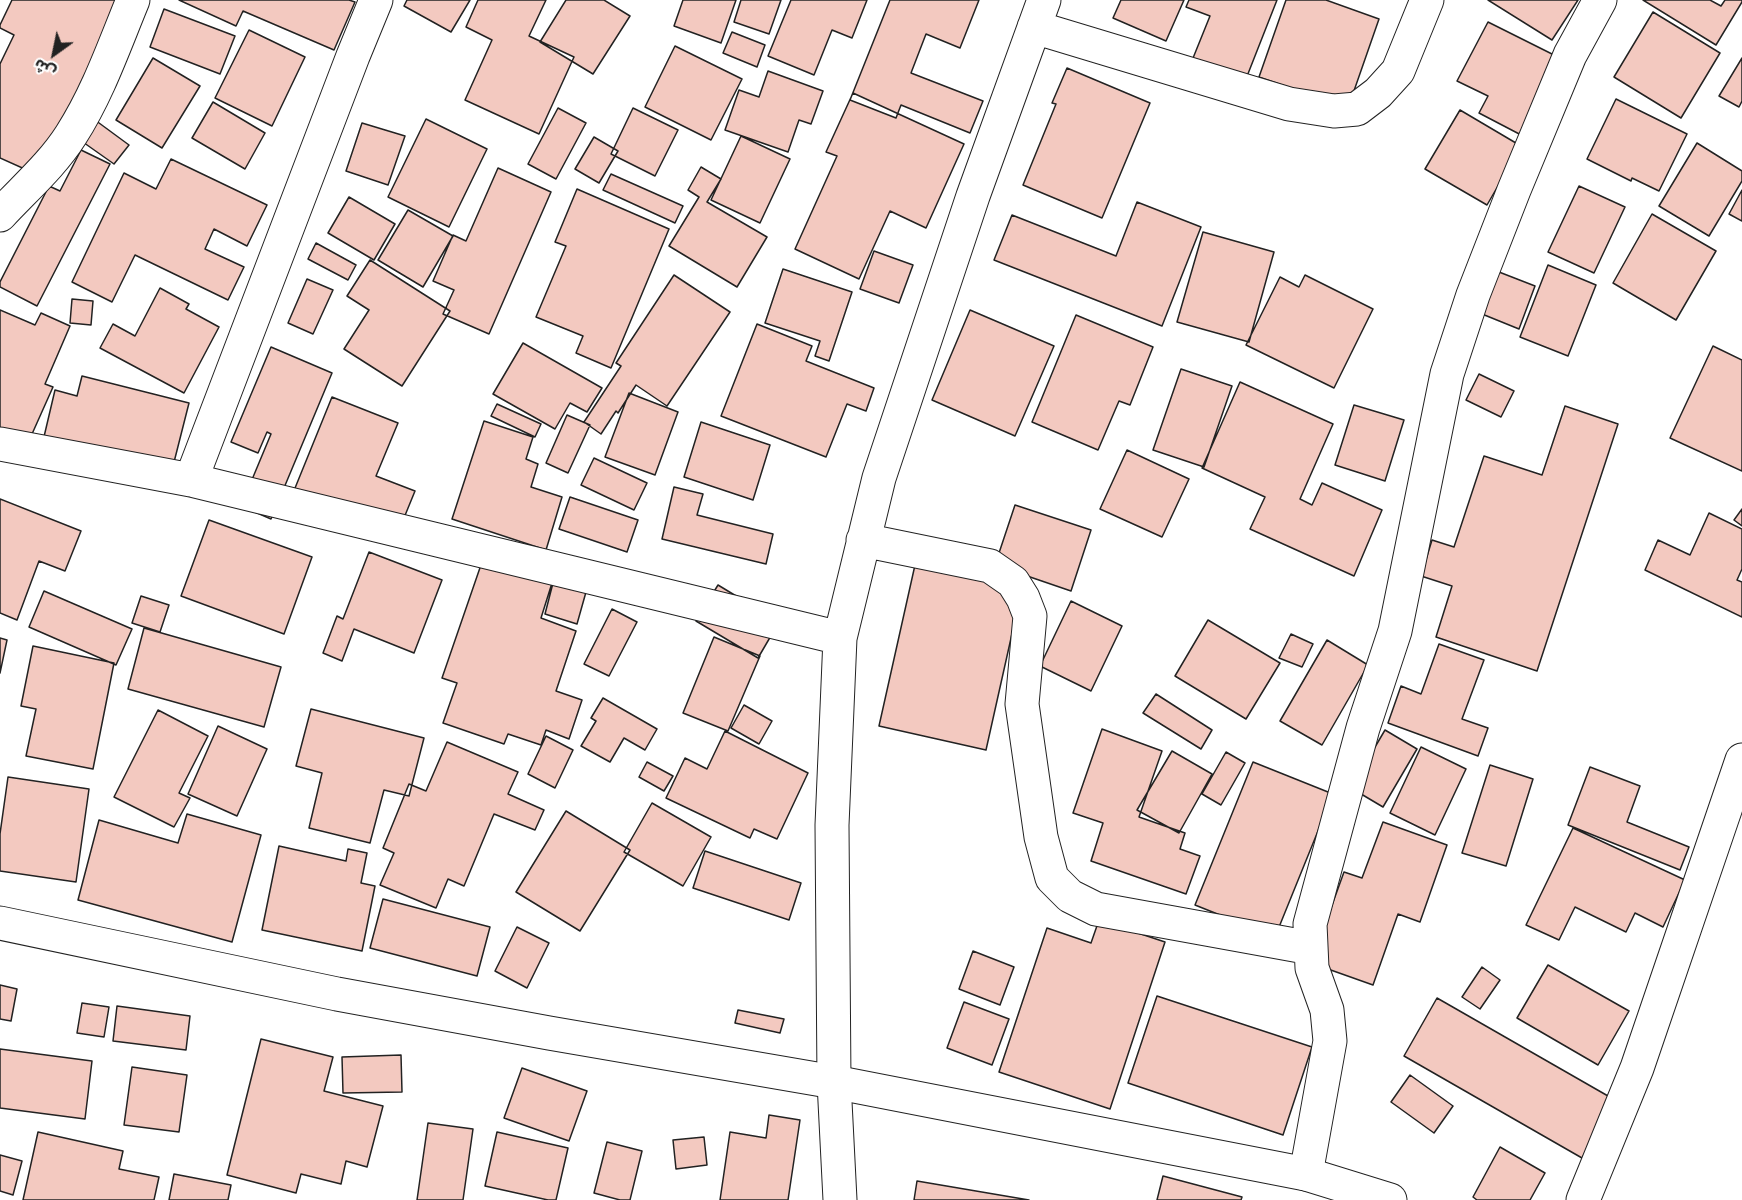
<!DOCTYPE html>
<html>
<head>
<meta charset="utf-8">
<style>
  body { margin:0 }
  #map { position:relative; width:1742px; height:1200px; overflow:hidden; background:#fff; font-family:"Titillium Web","Noto Sans Arabic",sans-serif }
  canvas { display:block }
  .north { position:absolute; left:24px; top:24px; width:60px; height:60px; -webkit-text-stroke:4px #fff; paint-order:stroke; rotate:213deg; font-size:16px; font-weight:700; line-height:24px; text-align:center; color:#222 }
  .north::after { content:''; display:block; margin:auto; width:21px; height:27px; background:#222; clip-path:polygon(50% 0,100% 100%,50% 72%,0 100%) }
</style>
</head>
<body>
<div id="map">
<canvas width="1742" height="1200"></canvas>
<div class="north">ش</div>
</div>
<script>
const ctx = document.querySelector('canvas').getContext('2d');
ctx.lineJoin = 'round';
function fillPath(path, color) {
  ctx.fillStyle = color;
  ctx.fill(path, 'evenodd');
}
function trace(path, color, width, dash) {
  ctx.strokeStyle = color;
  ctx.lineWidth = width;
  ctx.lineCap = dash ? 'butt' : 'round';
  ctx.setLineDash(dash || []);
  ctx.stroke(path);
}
const building = new Path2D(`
  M 12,0 L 120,0 L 38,175 L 0,158 L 0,64 L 14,35 L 0,28 L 0,25 Z
  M 179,0 L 349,0 L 355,2 L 334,50 L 243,11 L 236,26 Z
  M 407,0 L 470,0 L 451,32 L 404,6 Z
  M 478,0 L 546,0 L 529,36 L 574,57 L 539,134 L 465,100 L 492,40 L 466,27 Z
  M 566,0 L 604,0 L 630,16 L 593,74 L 540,42 Z
  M 683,0 L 736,0 L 721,43 L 674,26 Z
  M 741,0 L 781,0 L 769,34 L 734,22 Z
  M 791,0 L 867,0 L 852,38 L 832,30 L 814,75 L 768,56 Z
  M 890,0 L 979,0 L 960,48 L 926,34 L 911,73 L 983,101 L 970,133 L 901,105 L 896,118 L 850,100 Z
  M 1121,0 L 1184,0 L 1166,41 L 1113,18 Z
  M 1189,0 L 1277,0 L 1242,89 L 1189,68 L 1210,16 L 1186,7 Z
  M 1286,0 L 1326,0 L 1379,19 L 1348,108 L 1259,77 Z
  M 1488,0 L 1578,0 L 1552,40 Z
  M 1643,0 L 1710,0 L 1721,6 L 1725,0 L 1742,0 L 1742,2 L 1716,45 Z
  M 164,9 L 235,36 L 220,74 L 150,47 Z
  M 1653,12 L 1720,53 L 1681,118 L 1614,77 Z
  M 1488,22 L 1564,60 L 1525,137 L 1479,113 L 1488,96 L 1457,81 Z
  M 249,30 L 305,57 L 272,126 L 215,98 Z
  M 732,32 L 765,45 L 757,67 L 723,53 Z
  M 675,46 L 742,79 L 711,140 L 645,107 Z
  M 153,58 L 200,86 L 162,148 L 116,120 Z
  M 1742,58 L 1742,101 L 1739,107 L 1719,96 Z
  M 1067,68 L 1150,103 L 1102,218 L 1023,185 L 1056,104 L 1052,103 Z
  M 768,71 L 823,91 L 811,124 L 799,120 L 788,152 L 725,130 L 739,90 L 759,97 Z
  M 853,93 L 964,144 L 926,228 L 890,211 L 859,279 L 795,249 L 837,156 L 826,152 Z
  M 1616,99 L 1687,134 L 1659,191 L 1632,178 L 1631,181 L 1587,159 Z
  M 213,102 L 265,133 L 245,169 L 192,138 Z
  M 558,108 L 586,123 L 556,179 L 528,164 Z
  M 633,108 L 678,130 L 655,176 L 611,154 Z
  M 1460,110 L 1521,146 L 1487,205 L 1425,169 Z
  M 426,119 L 487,149 L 449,227 L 388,197 Z
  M 95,120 L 129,145 L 114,164 L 80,140 Z
  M 362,123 L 405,136 L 388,185 L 346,171 Z
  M 741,136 L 790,159 L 760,223 L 711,200 Z
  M 594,137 L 618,151 L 599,183 L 575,169 Z
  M 1697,143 L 1742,171 L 1742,181 L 1709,236 L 1659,206 Z
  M 81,150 L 110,164 L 37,306 L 0,287 L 0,282 L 49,186 L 60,191 Z
  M 171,159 L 267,205 L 247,246 L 214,229 L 205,249 L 244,267 L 228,300 L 135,255 L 112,302 L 72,282 L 124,173 L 156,189 Z
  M 701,167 L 721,179 L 707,202 L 767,237 L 737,287 L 669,246 L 699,197 L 688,190 Z
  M 498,168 L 551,192 L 489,334 L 443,314 L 454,290 L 433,281 L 453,235 L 466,241 Z
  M 611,174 L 683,206 L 675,223 L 603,190 Z
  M 1579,186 L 1625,207 L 1594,273 L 1548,252 Z
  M 577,189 L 669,229 L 611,368 L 576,353 L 583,336 L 536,317 L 566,246 L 555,242 Z
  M 1742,190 L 1742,221 L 1729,214 Z
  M 349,197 L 395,224 L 374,260 L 328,233 Z
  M 1137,202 L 1201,227 L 1162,326 L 994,260 L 1012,215 L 1116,256 Z
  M 408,210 L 453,236 L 423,287 L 378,260 Z
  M 1652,214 L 1716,251 L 1676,320 L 1613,283 Z
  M 1203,232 L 1274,252 L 1249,342 L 1177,322 Z
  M 316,243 L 356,265 L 348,280 L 308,259 Z
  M 874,251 L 913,265 L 899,303 L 860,289 Z
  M 370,260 L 450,311 L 402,386 L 344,349 L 369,310 L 347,296 Z
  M 1548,265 L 1596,285 L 1568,356 L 1520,337 Z
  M 783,269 L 852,292 L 829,361 L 815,356 L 820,341 L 765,323 Z
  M 1499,272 L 1535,286 L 1519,329 L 1482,314 Z
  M 674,275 L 730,312 L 667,406 L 636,385 L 618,413 L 616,411 L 601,434 L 584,422 L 621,366 L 616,363 Z
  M 1305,275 L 1373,309 L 1334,388 L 1246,345 L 1280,277 L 1299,287 Z
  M 307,279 L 333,290 L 313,334 L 288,323 Z
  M 160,288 L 189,304 L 186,309 L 219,327 L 184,393 L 100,348 L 113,324 L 135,336 Z
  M 72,299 L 93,301 L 91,325 L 70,323 Z
  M 0,310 L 35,325 L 41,313 L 70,326 L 45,384 L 53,387 L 28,443 L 0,431 Z
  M 970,310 L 1054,346 L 1015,436 L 932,400 Z
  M 1076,315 L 1153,347 L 1130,405 L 1119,401 L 1098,450 L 1032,422 Z
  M 757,324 L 812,346 L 806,361 L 874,388 L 866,411 L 847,404 L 826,457 L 721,416 Z
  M 523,343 L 602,388 L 587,412 L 570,403 L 555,429 L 493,394 Z
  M 1713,346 L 1742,360 L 1742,471 L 1670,438 Z
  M 271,347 L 332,373 L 271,519 L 241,506 L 271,434 L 267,432 L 258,453 L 231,442 Z
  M 1181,369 L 1232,386 L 1204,467 L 1153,450 Z
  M 1479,374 L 1514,391 L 1501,417 L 1466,400 Z
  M 82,376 L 189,403 L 171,474 L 43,441 L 55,390 L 77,396 Z
  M 1240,382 L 1333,424 L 1300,499 L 1312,505 L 1322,483 L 1382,510 L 1354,576 L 1250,529 L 1265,497 L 1202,468 Z
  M 629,393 L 678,412 L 655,475 L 605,457 Z
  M 332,397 L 398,423 L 376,476 L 415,491 L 397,535 L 293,493 Z
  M 497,404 L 541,424 L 535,437 L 491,416 Z
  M 1354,405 L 1404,420 L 1385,481 L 1335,465 Z
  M 1565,406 L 1618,424 L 1537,671 L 1436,637 L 1452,586 L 1421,576 L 1432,540 L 1454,547 L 1484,456 L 1542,475 Z
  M 567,415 L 590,425 L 568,473 L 546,463 Z
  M 484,421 L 533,437 L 526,459 L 538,464 L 531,487 L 562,497 L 546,550 L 452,519 Z
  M 701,422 L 770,445 L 753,500 L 684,477 Z
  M 1127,450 L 1189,479 L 1162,537 L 1100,509 Z
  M 594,458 L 647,483 L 634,510 L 581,485 Z
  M 674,487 L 703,494 L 697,515 L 773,534 L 766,564 L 662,539 Z
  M 570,497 L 638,520 L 627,552 L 559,529 Z
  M 0,499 L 81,531 L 65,571 L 39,561 L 17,620 L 0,613 Z
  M 1015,505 L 1091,530 L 1071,591 L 995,565 Z
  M 1742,509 L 1742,526 L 1734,520 Z
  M 1709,513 L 1742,529 L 1742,569 L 1737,580 L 1742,582 L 1742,617 L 1645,570 L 1658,540 L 1690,555 Z
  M 209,520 L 312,557 L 284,634 L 181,596 Z
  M 369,552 L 442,580 L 414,653 L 354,629 L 342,661 L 323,653 L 337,616 L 343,619 Z
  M 483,559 L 552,583 L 541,618 L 576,631 L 556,691 L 582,700 L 569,739 L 546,730 L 541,745 L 508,734 L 504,744 L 443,723 L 457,683 L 442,678 Z
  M 915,565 L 1022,589 L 986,750 L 879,726 Z
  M 553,583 L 586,592 L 577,624 L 545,614 Z
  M 718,585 L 779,622 L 758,658 L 696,621 Z
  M 44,591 L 132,629 L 116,665 L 29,627 Z
  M 141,596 L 169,605 L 160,632 L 132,623 Z
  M 1071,601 L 1122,626 L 1091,691 L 1040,666 Z
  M 612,609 L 637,622 L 609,676 L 584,664 Z
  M 1208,620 L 1280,663 L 1246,719 L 1175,676 Z
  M 144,628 L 281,667 L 264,727 L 128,689 Z
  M 1291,634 L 1313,644 L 1302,667 L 1279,658 Z
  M 714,637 L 760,656 L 728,731 L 683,713 Z
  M 0,638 L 7,640 L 0,673 Z
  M 1327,640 L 1368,665 L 1322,745 L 1280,721 Z
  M 1439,644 L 1484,660 L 1462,719 L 1488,728 L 1478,756 L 1388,723 L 1401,686 L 1421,694 Z
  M 33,646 L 114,663 L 93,769 L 26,756 L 36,709 L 21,706 Z
  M 1156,694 L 1212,730 L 1201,749 L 1143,713 Z
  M 603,698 L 657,729 L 645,750 L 624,738 L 610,762 L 581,746 L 596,721 L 591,718 Z
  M 744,705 L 772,721 L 759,744 L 731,728 Z
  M 311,709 L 424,738 L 409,796 L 384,790 L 370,843 L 309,828 L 322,773 L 296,766 Z
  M 158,710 L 208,736 L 179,793 L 190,798 L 174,827 L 114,797 Z
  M 218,726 L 267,749 L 237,816 L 188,794 Z
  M 1102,729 L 1162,751 L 1139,817 L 1185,833 L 1180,849 L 1200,856 L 1186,894 L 1091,861 L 1103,823 L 1073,813 Z
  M 1385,730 L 1417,749 L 1383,807 L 1351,788 Z
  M 725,731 L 808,773 L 777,839 L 754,829 L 750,838 L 666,798 L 685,758 L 707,769 Z
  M 546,736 L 573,750 L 555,788 L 528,774 Z
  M 447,742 L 518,772 L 508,794 L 544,810 L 535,830 L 494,814 L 464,886 L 448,879 L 436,908 L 380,885 L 394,853 L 383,848 L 409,784 L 426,791 Z
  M 1421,747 L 1466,769 L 1435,835 L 1390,813 Z
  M 1172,751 L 1212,774 L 1179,833 L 1137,810 Z
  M 1226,752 L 1245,763 L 1221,805 L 1202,794 Z
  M 647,762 L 673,776 L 664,791 L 639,777 Z
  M 1253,762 L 1333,794 L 1275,937 L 1195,905 Z
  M 1490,765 L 1533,779 L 1506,866 L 1462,853 Z
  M 1590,767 L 1640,786 L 1627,822 L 1689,847 L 1680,870 L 1568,825 Z
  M 8,777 L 89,789 L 76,882 L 0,871 L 0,834 Z
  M 652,803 L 711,837 L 683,886 L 624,852 Z
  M 566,811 L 630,850 L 580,931 L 516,892 Z
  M 187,814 L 261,835 L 232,942 L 78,900 L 99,820 L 178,843 Z
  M 1383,822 L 1447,845 L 1420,922 L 1398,914 L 1373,985 L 1311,963 L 1344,872 L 1362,878 Z
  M 1573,828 L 1685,880 L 1663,927 L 1635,913 L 1626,932 L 1575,907 L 1559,940 L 1526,925 Z
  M 279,846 L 346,861 L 348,849 L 367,853 L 361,883 L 375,886 L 362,951 L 262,930 Z
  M 705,851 L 801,883 L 789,920 L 693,888 Z
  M 383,899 L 490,927 L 477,976 L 370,948 Z
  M 1099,920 L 1165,942 L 1110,1109 L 999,1072 L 1047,928 L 1091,943 Z
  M 517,927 L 549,943 L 527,988 L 495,971 Z
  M 973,951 L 1014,967 L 1000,1005 L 959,989 Z
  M 1548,965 L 1629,1011 L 1598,1065 L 1517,1018 Z
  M 1482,967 L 1500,980 L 1480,1009 L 1462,997 Z
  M 0,985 L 17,989 L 11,1021 L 0,1019 Z
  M 1157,996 L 1312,1047 L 1283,1135 L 1128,1083 Z
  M 1437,998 L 1615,1100 L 1582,1158 L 1404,1056 Z
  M 964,1002 L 1009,1019 L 992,1065 L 947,1048 Z
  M 82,1003 L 109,1007 L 104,1037 L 77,1033 Z
  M 117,1006 L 190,1016 L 186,1050 L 113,1041 Z
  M 738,1010 L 784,1019 L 780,1033 L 735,1023 Z
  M 261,1039 L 333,1057 L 324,1091 L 383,1106 L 367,1167 L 346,1161 L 341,1184 L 301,1174 L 296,1193 L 227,1175 Z
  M 0,1049 L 92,1061 L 85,1119 L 0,1108 Z
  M 401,1055 L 402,1092 L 343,1093 L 342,1057 Z
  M 132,1067 L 187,1075 L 179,1132 L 124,1125 Z
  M 522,1068 L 587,1091 L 569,1141 L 504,1118 Z
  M 1410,1075 L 1453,1106 L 1434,1133 L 1391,1102 Z
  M 769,1115 L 800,1120 L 788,1200 L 720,1200 L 730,1132 L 766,1138 Z
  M 428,1123 L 473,1129 L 463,1200 L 417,1200 Z
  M 38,1132 L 123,1151 L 119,1169 L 159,1177 L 154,1200 L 23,1200 Z
  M 497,1132 L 568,1148 L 556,1200 L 548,1200 L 485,1186 Z
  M 704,1137 L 707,1165 L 676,1169 L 673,1140 Z
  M 607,1142 L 642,1151 L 630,1200 L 620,1200 L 594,1193 Z
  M 1500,1147 L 1545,1173 L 1530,1200 L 1477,1200 L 1473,1197 Z
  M 0,1155 L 22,1161 L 13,1195 L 0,1191 Z
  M 174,1174 L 231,1185 L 228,1200 L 169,1200 Z
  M 1163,1176 L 1242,1197 L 1241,1200 L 1157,1200 Z
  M 917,1181 L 1029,1200 L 914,1200 Z`);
fillPath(building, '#f3c9c0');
trace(building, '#222', 1.5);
const minor = new Path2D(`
  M 1034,27 L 1289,104 L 1334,111 L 1357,109 L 1378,93 L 1398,71 L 1427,0
  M 0,215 C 24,189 52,165 71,135 C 98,93 114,46 133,0
  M 0,444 L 191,480 L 840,638
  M 191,480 L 353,56 L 376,0
  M 863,540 L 990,566 L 1013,582 L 1023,598 L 1030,616 L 1022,704 L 1041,837 L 1052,878 L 1070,896 L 1096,909 L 1311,948
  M 1306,1174 L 1330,1041 L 1327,1010 L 1312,968 L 1310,924 L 1363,728 L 1395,631 L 1447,374 L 1473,295 L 1514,190 L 1570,55 L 1600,0
  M 840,1200 L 834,1082 L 832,825 L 840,638 L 879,478 L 973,196 L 1044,0
  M 1583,1200 L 1637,1068 L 1742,760`);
const tertiary = new Path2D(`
  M 0,923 L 337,994 L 549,1033 L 834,1082 L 1306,1174 L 1390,1200`);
trace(minor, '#222', 35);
trace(tertiary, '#222', 35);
trace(minor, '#fff', 33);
trace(tertiary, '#fff', 33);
</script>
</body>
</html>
